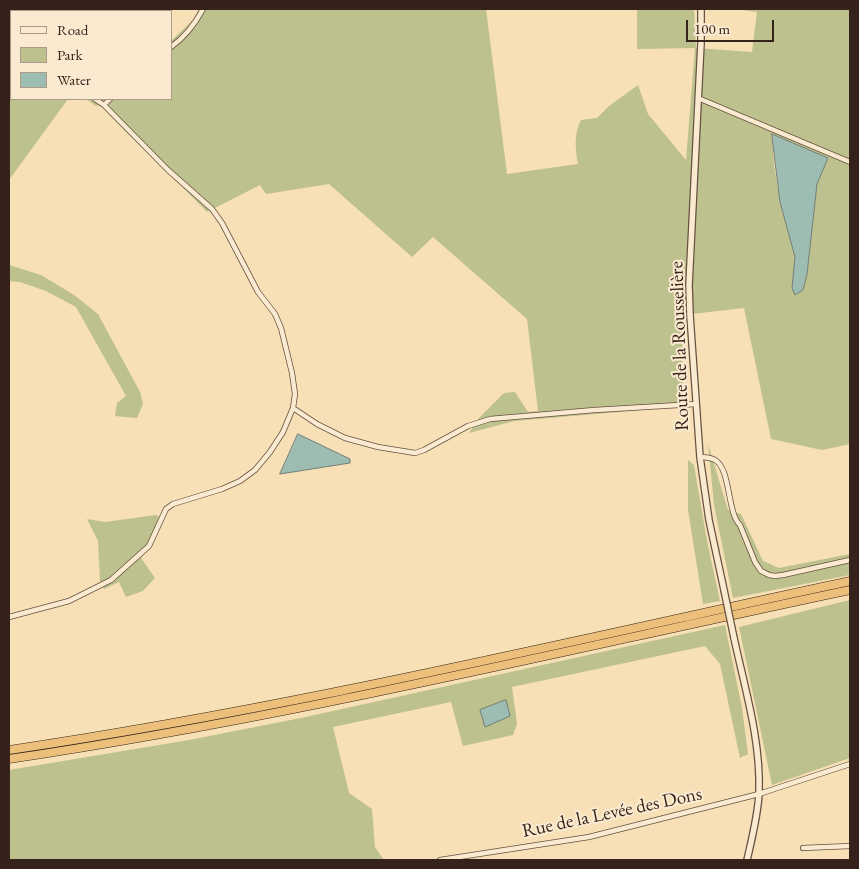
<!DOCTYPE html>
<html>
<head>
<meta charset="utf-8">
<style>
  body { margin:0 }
  #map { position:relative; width:859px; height:869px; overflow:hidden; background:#f7dfb6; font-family:"EB Garamond",serif }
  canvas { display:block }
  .frame { position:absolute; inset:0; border:10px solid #35221b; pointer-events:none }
  .legend { position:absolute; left:10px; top:10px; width:162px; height:90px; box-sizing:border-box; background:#faead0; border:1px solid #ab9a88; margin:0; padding:6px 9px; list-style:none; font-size:15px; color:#35221b }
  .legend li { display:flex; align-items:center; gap:10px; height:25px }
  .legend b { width:25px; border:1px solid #ab9a88 }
  .scale { position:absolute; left:686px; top:20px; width:88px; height:22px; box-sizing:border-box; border:2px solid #35221b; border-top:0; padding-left:6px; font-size:15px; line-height:18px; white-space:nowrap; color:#35221b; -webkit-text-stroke:4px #faead0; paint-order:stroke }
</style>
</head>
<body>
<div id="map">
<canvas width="859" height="869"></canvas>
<div class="frame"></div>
<ul class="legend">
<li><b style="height:6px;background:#faead0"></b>Road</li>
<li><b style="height:14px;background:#bdc18d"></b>Park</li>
<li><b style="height:14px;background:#9dbcb2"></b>Water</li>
</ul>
<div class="scale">100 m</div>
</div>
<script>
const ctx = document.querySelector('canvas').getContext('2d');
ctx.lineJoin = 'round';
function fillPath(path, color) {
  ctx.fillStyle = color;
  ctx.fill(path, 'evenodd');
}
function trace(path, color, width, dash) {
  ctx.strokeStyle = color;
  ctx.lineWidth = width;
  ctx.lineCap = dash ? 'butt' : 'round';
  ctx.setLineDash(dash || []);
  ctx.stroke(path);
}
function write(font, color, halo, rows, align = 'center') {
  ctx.font = font + ' "EB Garamond",serif';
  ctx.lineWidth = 4;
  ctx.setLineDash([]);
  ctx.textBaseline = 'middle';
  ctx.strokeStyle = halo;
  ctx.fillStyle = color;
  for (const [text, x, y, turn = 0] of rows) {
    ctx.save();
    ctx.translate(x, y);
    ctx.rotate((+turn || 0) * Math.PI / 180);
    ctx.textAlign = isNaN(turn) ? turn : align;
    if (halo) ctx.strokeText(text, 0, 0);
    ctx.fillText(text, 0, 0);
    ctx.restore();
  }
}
fillPath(new Path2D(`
  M 199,9 L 486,9 L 507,174 L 578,164 C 575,149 574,133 581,120 L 597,118 L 609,106 L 638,85 L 648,114 L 686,160 L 695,48 L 637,49 L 637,9 L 698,9 L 694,10 L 696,48 L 752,52 L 757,12 L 734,9 L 850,9 L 850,444 L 822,450 L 771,439 L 744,308 L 683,315 L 682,355 L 684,395 L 677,407 L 514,421 L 469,433 L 479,418 L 504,393 L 515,392 L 528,412 L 538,411 L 527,319 L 433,237 L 412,257 L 329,184 L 266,194 L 260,185 L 207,212 C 172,176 135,142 100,105 L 96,106 L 86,99 L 171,99 L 171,41 L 193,20 ZM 772,134 L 828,158 L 817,184 L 807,274 L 803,290 L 796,295 L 792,288 L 795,257 L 780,202 L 774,165 Z
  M 9,26 L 11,28 L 11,99 L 68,99 L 9,180 Z
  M 9,265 L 41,275 L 74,295 L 98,314 L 140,392 L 143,404 L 137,418 L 115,416 L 117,403 L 126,396 L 76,307 L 46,291 L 20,282 L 9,281 Z
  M 708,444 L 728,510 L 741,514 L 763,561 L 779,568 L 850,554 L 850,575 L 733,598 L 714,505 Z
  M 688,460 L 694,465 L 707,541 L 720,601 L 703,604 L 688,510 Z
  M 156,515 L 159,517 L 153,543 L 141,558 L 155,578 L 143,591 L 126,597 L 119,582 L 104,589 L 100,581 L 98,541 L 87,519 L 105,522 Z
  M 850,600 L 850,758 L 772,785 L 739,627 Z
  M 725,625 L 742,708 L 748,754 L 740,758 L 720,664 L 705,646 L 512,687 L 517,724 L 513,735 L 463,746 L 451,702 L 333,727 L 349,793 L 372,809 L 375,847 L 384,860 L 9,860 L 9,770 L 189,740 L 301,718 Z`), '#bdc18d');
const water = new Path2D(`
  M 772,134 L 828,158 L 817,184 L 807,274 L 803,290 L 795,295 L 792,288 L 795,257 L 780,202 Z
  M 298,434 L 350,459 L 350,463 L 280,474 Z
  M 506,700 L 510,716 L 485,727 L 480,710 Z`);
fillPath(water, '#9dbcb2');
trace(water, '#737e76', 1);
const minor = new Path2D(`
  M 171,47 C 185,37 195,24 203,9
  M 9,53 L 11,54
  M 698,98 L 850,162
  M 104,105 L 110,99
  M 293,408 L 317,424 L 345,438 L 378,447 L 415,453 L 424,450 L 468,426 L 490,419 L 595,410 L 696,404
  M 700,457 C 704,457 711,458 715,460 C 731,469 727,513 740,525 L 755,562 L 761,571 L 769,575 L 775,576 L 783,575 L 850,560
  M 9,617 L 69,601 L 111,580 L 149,546 L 166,509 L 173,504 L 222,489 L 240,481 L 255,470 L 270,452 L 283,432 L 293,408 L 295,394 L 292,373 L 281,328 L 275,314 L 258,292 L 222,223 L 212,209 L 168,170 L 104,105 L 95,99
  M 803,848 L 850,846
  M 440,860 L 589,837 L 759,794 L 850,764`);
const tertiary = new Path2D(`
  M 701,9 L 701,43 L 689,285 L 690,315 L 700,457 L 709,520 L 724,590
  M 734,638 C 745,689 761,741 759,793 C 758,815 752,838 747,860`);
const trunk = new Path2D(`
  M 9,750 C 292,708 571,641 850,581
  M 9,759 C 292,717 570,649 850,590`);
trace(minor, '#665142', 6);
trace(tertiary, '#665142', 8);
trace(trunk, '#35221b', 9);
trace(minor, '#faead0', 4.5);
trace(tertiary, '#faead0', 5.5);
trace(trunk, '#ecc07b', 8);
const tertiaryBridge = new Path2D(`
  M 724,590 L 734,638`);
trace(tertiaryBridge, '#665142', 8, []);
trace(tertiaryBridge, '#faead0', 5.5);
write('19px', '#35221b', '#faead0', [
  ["Route de la Rousselière",680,346,-92],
  ["Rue de la Levée des Dons",612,813,-12]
]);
</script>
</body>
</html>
